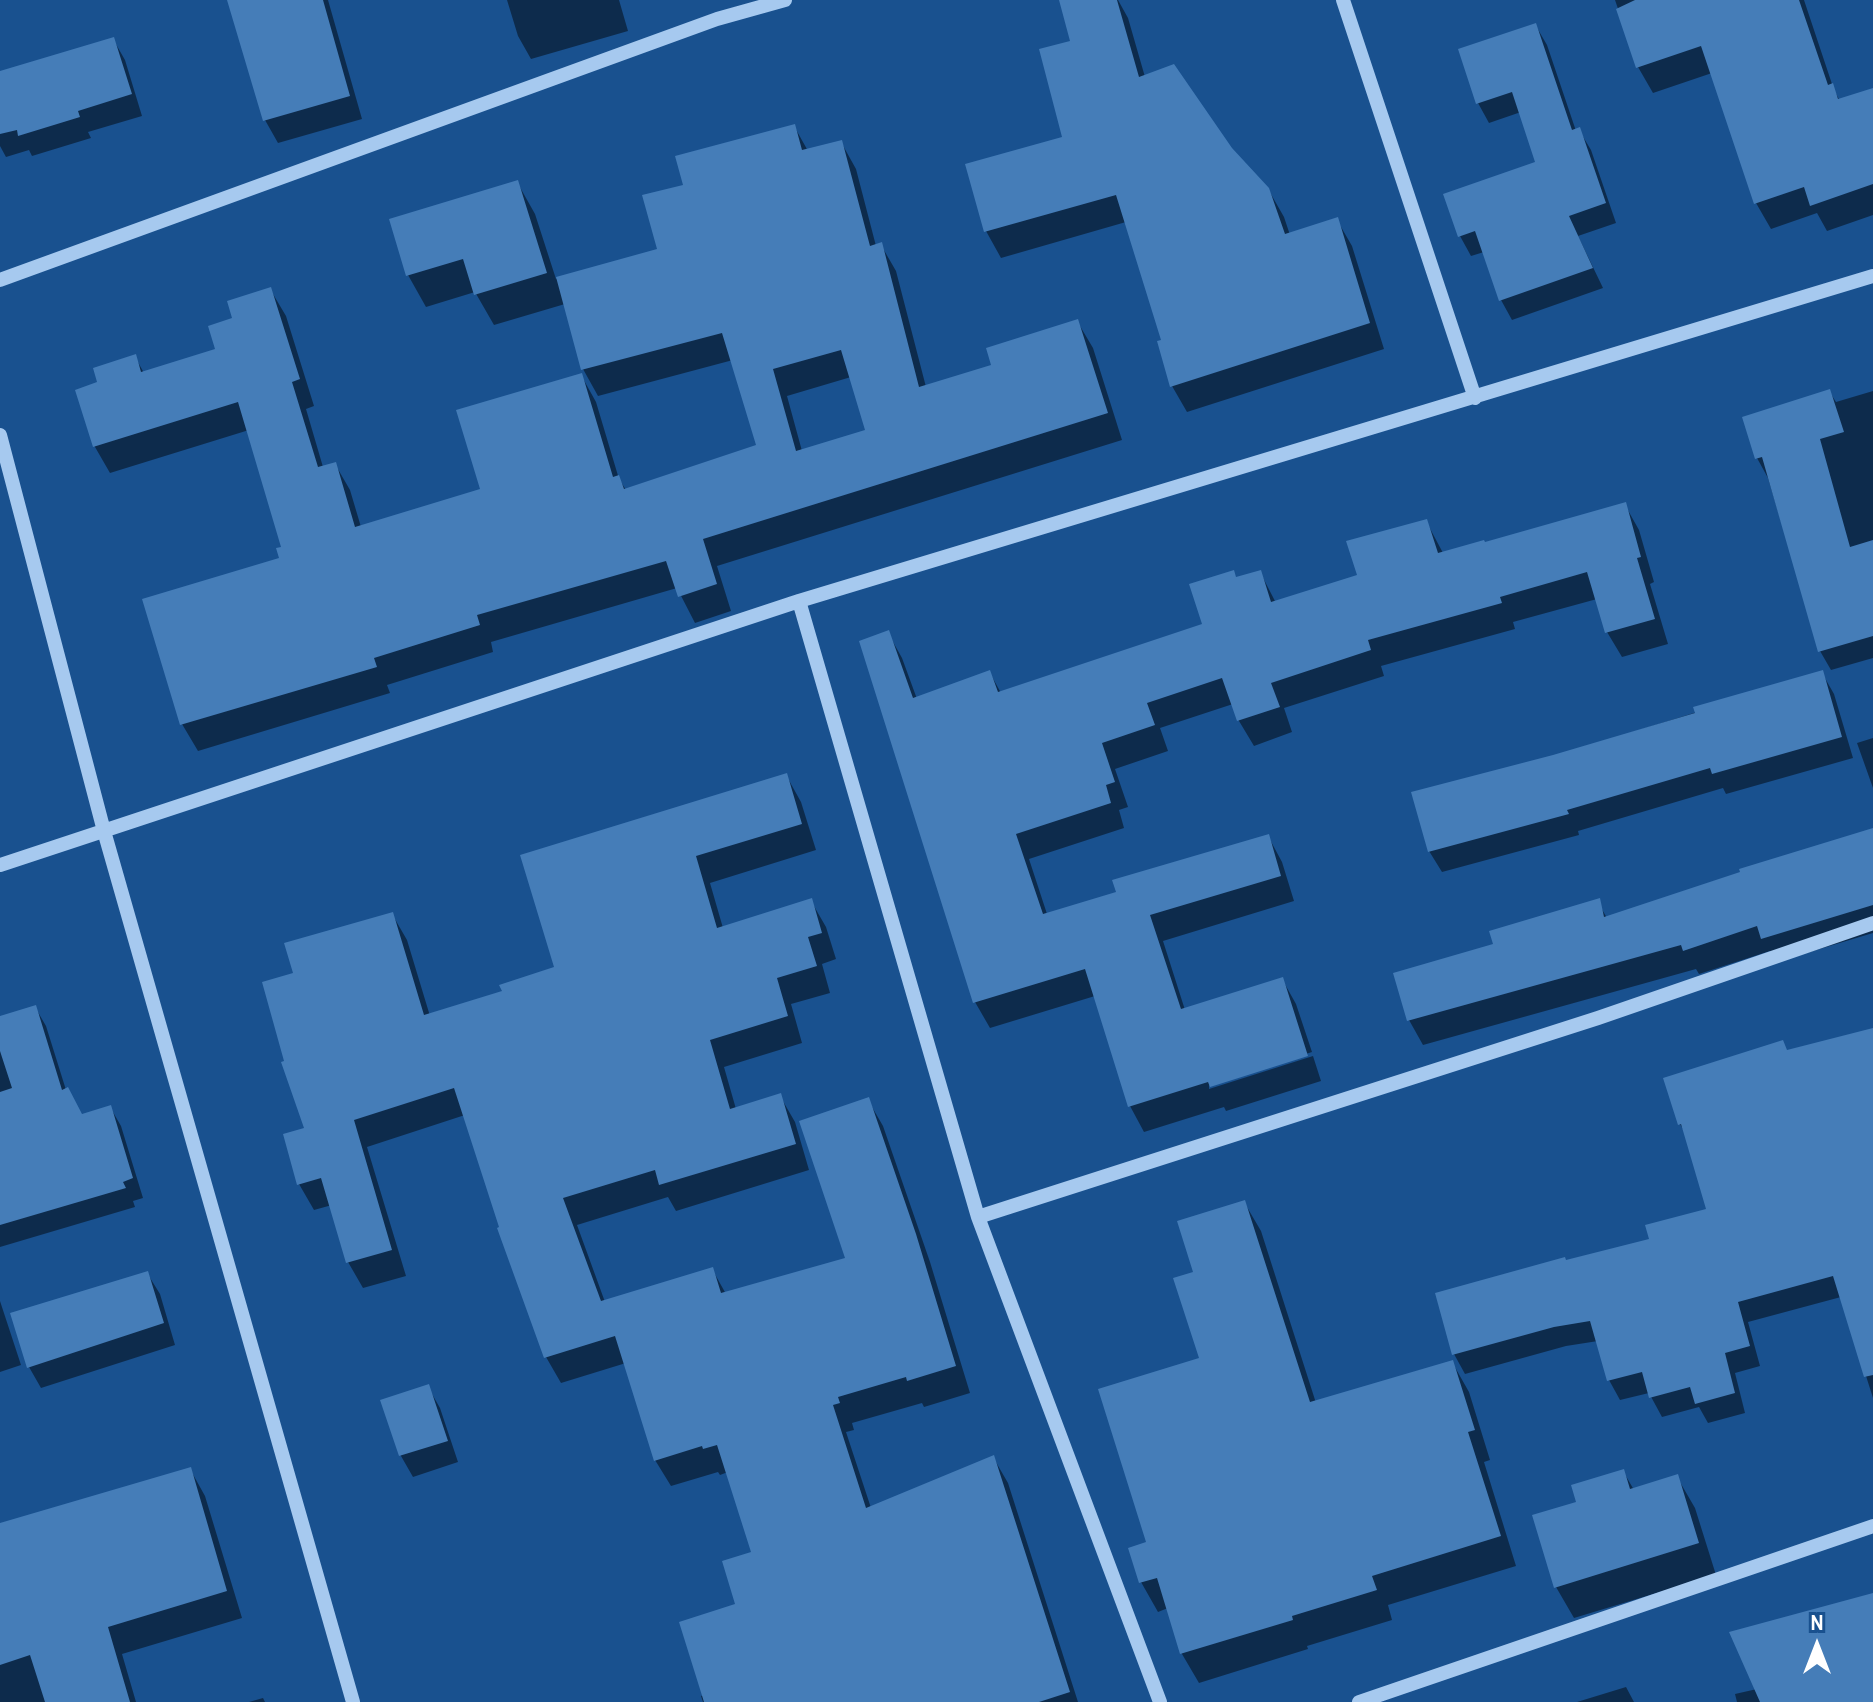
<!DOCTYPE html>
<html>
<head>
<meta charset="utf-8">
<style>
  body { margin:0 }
  #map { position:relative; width:1873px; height:1702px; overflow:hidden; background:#19518f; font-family:"Archivo Narrow",sans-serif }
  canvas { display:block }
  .north { position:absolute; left:1777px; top:1606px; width:80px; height:80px; -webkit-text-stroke:6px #19518f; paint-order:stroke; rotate:0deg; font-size:22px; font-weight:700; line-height:32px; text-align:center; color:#fff }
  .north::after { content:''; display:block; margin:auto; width:28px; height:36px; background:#fff; clip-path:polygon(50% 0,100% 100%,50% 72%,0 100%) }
</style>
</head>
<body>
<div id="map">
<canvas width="1873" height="1702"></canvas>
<div class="north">N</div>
</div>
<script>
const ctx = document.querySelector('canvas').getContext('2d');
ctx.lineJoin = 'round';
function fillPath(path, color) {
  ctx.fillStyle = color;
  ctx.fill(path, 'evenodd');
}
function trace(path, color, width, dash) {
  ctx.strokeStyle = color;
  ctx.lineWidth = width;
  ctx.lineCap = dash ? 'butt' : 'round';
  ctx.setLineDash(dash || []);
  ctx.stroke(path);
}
fillPath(new Path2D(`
  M 229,0 L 328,0 L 362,119 L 278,143 L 265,120 Z
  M 507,0 L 619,0 L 628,31 L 531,59 L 518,36 Z
  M 1084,0 L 1118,0 L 1128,18 L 1145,77 L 1231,149 L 1268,189 L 1284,217 L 1290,235 L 1337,220 L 1352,246 L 1384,349 L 1187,412 L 1172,386 L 1163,341 L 1126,222 L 1001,258 L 986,231 L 1064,138 L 1073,42 Z
  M 1615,0 L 1804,0 L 1834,90 L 1840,101 L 1873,96 L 1873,215 L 1827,231 L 1817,213 L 1771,229 L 1756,203 L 1712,73 L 1653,93 L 1638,67 Z
  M 1536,26 L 1547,45 L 1576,131 L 1579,130 L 1591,150 L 1616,223 L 1578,236 L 1603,288 L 1512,320 L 1501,300 L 1484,252 L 1471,256 L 1460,236 L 1538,163 L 1521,112 L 1489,123 L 1478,103 Z
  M 113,39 L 125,60 L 142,116 L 88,132 L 91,138 L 32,156 L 29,150 L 6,157 L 0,146 L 0,73 Z
  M 794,126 L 808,151 L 841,142 L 856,169 L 876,246 L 881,245 L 896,271 L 926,387 L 994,366 L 1077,321 L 1093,348 L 1122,440 L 717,566 L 731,611 L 695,623 L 677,588 L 491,642 L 493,652 L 387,685 L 390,693 L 198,751 L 182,724 L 144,600 L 281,559 L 283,548 L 249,430 L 110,473 L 95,447 L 77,391 L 100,384 L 135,357 L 144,373 L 218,350 L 235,320 L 270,289 L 286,316 L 314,406 L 306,409 L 323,467 L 335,464 L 350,490 L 361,527 L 482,491 L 581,375 L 596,402 L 619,479 L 626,490 L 759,447 L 733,360 L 598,396 L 583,369 L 565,304 L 494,325 L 475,292 L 426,307 L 408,275 L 517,182 L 535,214 L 556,279 L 660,251 L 685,186 ZM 851,377 L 868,431 L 802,451 L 787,396 Z
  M 1829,391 L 1836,402 L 1873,391 L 1873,658 L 1831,670 L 1820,651 L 1768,478 L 1757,458 Z
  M 1625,505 L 1639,530 L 1654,582 L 1650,584 L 1668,644 L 1622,657 L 1607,632 L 1597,599 L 1513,622 L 1515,629 L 1381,666 L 1384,676 L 1284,708 L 1292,732 L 1254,746 L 1239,721 L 1233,704 L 1160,728 L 1168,751 L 1115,769 L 1128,807 L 1119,810 L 1124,828 L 1029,859 L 1047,914 L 1118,893 L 1268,836 L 1282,862 L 1294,901 L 1163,941 L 1185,1010 L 1282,979 L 1296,1004 L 1312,1052 L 1209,1085 L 1209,1089 L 1313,1056 L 1321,1081 L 1226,1111 L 1224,1107 L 1144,1132 L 1130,1106 L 1095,996 L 990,1028 L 975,1002 L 888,633 L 902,658 L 917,699 L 990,673 L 1001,693 L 1204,626 L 1237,579 L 1260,572 L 1276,603 L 1359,577 L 1426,521 L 1443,553 L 1484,544 Z
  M 1822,673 L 1834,694 L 1853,758 L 1726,794 L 1723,788 L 1578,831 L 1579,835 L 1442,872 L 1429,851 L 1553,757 Z
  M 1873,738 L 1873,788 L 1857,743 Z
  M 786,775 L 801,802 L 816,850 L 710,883 L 723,928 L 811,901 L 826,927 L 836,959 L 822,964 L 830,993 L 791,1004 L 802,1043 L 724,1067 L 736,1109 L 780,1096 L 795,1122 L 809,1170 L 676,1211 L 668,1197 L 577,1225 L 605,1302 L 712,1269 L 726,1294 L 848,1259 L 868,1100 L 883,1126 L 930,1262 L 970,1393 L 924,1407 L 922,1403 L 852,1423 L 854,1430 L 846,1432 L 871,1508 L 993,1457 L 1008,1483 L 1078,1702 L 703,1702 L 701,1696 L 704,1695 L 738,1605 L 754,1553 L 728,1472 L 720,1475 L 718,1472 L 671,1486 L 655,1460 L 626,1363 L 561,1383 L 546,1357 L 465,1115 L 367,1147 L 406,1276 L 363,1288 L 348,1262 L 332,1205 L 314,1210 L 299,1184 L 307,1129 L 295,975 L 392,914 L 407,940 L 430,1016 L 504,992 L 556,968 Z
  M 1873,830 L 1873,933 L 1776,962 L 1770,951 L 1699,974 L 1696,969 L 1423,1045 L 1409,1020 L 1495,946 L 1597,901 L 1607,918 Z
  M 35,1007 L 46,1026 L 66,1090 L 82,1116 L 110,1107 L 121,1126 L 143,1198 L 133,1201 L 135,1207 L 0,1247 L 0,1018 Z
  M 1873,1030 L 1873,1398 L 1841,1297 L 1748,1322 L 1760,1366 L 1735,1373 L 1745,1413 L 1708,1423 L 1699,1407 L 1662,1417 L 1649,1393 L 1620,1400 L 1609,1380 L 1598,1341 L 1566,1346 L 1465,1374 L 1454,1354 L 1566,1262 L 1652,1240 L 1708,1211 L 1687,1136 L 1680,1124 L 1665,1079 L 1788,1052 Z
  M 1244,1202 L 1261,1231 L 1316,1403 L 1452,1362 L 1469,1392 L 1490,1460 L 1484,1462 L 1516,1566 L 1388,1605 L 1392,1620 L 1307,1646 L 1308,1649 L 1199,1683 L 1182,1654 L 1168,1608 L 1158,1612 L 1141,1582 L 1148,1544 L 1201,1359 L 1195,1273 Z
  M 147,1273 L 160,1294 L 175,1345 L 41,1388 L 29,1367 Z
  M 0,1301 L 21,1365 L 0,1372 Z
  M 428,1387 L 440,1408 L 458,1462 L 413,1477 L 401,1456 L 383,1401 Z
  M 190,1469 L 205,1496 L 242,1618 L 122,1654 L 136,1702 L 0,1702 L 0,1526 Z
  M 1623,1471 L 1634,1490 L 1677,1477 L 1695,1508 L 1716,1575 L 1574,1618 L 1556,1587 L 1578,1503 Z
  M 1873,1595 L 1873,1702 L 1737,1702 L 1735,1694 L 1757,1689 Z
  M 1626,1687 L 1634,1702 L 1577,1702 Z
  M 263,1698 L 265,1702 L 249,1702 Z`), '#0007');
fillPath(new Path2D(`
  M 227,0 L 323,0 L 350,96 L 263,121 Z
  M 1059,0 L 1117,0 L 1139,77 L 1174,64 L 1232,148 L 1269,188 L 1285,234 L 1338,217 L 1370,323 L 1170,387 L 1157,341 L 1161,340 L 1116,195 L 984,232 L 965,164 L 1062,137 L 1039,49 L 1070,41 Z
  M 1635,0 L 1799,0 L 1828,85 L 1833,83 L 1838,99 L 1873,88 L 1873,184 L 1810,206 L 1804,187 L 1754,204 L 1701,46 L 1636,68 L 1616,9 Z
  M 1536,23 L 1572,130 L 1580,127 L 1606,203 L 1569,216 L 1593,268 L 1499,301 L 1475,231 L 1458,237 L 1443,194 L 1535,162 L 1512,92 L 1476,104 L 1458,49 Z
  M 114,37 L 132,94 L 78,111 L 80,117 L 18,136 L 17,130 L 0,134 L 0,71 Z
  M 795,124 L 802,150 L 842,140 L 870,246 L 882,242 L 919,387 L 991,365 L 986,348 L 1078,319 L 1108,413 L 703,539 L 717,584 L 678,597 L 666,561 L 477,615 L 480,625 L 374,658 L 377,667 L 180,725 L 142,599 L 279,558 L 276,548 L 281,547 L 238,402 L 93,447 L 75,390 L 97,382 L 93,368 L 136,354 L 141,372 L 215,349 L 208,326 L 232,318 L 227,301 L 271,287 L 300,379 L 292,382 L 318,467 L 336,462 L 355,527 L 480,489 L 456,410 L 582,373 L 613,477 L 619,475 L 624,489 L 756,445 L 722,333 L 581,370 L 556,277 L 657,249 L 642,195 L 683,185 L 675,156 ZM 841,350 L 865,430 L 796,451 L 773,369 Z
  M 518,180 L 547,273 L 474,295 L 463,259 L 406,276 L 389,219 Z
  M 1830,389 L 1844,432 L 1820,439 L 1850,547 L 1873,540 L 1873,636 L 1818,652 L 1762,457 L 1755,459 L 1742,417 Z
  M 1626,502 L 1641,557 L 1637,558 L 1655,619 L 1605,633 L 1587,572 L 1500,597 L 1502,603 L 1368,640 L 1371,650 L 1271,683 L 1280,707 L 1237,721 L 1222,678 L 1147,703 L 1155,725 L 1102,743 L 1115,782 L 1106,785 L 1111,803 L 1016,834 L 1043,914 L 1116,892 L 1112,880 L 1269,834 L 1281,876 L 1150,915 L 1181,1009 L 1283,977 L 1308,1056 L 1210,1087 L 1208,1082 L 1128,1107 L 1085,969 L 973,1003 L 859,641 L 889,630 L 913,698 L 990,670 L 998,692 L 1202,624 L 1189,584 L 1234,570 L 1236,577 L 1261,570 L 1271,602 L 1357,575 L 1346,541 L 1427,519 L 1438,553 L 1484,540 L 1485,542 Z
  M 1823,670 L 1842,737 L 1712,774 L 1710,768 L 1567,810 L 1569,814 L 1428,852 L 1411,792 L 1553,755 L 1695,713 L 1693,707 Z
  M 787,773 L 802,824 L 696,856 L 717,928 L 812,898 L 822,933 L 808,937 L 817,966 L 777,978 L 788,1016 L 710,1040 L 730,1109 L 781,1093 L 796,1144 L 659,1185 L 655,1170 L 563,1198 L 601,1301 L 713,1267 L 721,1293 L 845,1258 L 799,1121 L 869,1097 L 916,1234 L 956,1366 L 907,1381 L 906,1377 L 838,1397 L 840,1403 L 833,1405 L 866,1508 L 994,1455 L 1070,1692 L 1039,1702 L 704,1702 L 679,1622 L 735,1604 L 722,1561 L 751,1552 L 717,1445 L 703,1449 L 702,1446 L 654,1461 L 615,1336 L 544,1358 L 497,1228 L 499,1227 L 454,1088 L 354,1120 L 392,1250 L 346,1263 L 321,1178 L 297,1185 L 283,1134 L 304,1128 L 281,1062 L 284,1061 L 262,982 L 293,973 L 284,943 L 393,912 L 424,1015 L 502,991 L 499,985 L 554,967 L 520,855 Z
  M 1873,828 L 1873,905 L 1761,939 L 1757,926 L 1683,951 L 1681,945 L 1407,1021 L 1393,973 L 1493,944 L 1489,931 L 1600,898 L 1604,917 L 1740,872 L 1739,869 Z
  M 36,1005 L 62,1090 L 68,1087 L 82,1114 L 111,1105 L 133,1178 L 123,1182 L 126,1188 L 0,1225 L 0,1092 L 12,1088 L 0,1051 L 0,1016 Z
  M 1873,1028 L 1873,1375 L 1864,1377 L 1833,1276 L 1738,1302 L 1750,1346 L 1725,1353 L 1735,1393 L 1695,1404 L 1690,1387 L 1649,1398 L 1642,1372 L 1607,1381 L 1590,1321 L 1554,1327 L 1452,1355 L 1435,1293 L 1565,1257 L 1566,1260 L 1649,1239 L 1645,1225 L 1706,1209 L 1681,1124 L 1678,1125 L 1663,1078 L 1783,1040 L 1787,1050 Z
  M 1245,1200 L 1310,1402 L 1453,1360 L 1475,1430 L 1468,1432 L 1501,1536 L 1372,1576 L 1377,1590 L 1292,1616 L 1293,1620 L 1180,1654 L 1157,1578 L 1139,1583 L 1128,1548 L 1146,1542 L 1098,1389 L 1199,1358 L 1173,1278 L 1193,1272 L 1177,1221 Z
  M 148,1271 L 164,1323 L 27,1368 L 10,1313 Z
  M 429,1384 L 448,1441 L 399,1456 L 380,1400 Z
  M 191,1467 L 227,1591 L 108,1627 L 130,1702 L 45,1702 L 30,1655 L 0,1665 L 0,1523 Z
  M 1624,1469 L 1630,1489 L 1678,1474 L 1699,1543 L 1554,1588 L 1532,1515 L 1576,1502 L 1571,1485 Z
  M 1873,1593 L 1873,1702 L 1760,1702 L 1729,1632 Z`), '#457db8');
trace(new Path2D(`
  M 1343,0 L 1475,398
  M 0,280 L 717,19 L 785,0
  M 0,435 L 104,831 L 353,1702
  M 799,601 L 978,1217 L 1160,1702
  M 0,865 L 799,601 L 1873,276
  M 978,1217 L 1598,1018 L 1873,923
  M 1359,1702 L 1873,1526`), '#a6c9ef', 14);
</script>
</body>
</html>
